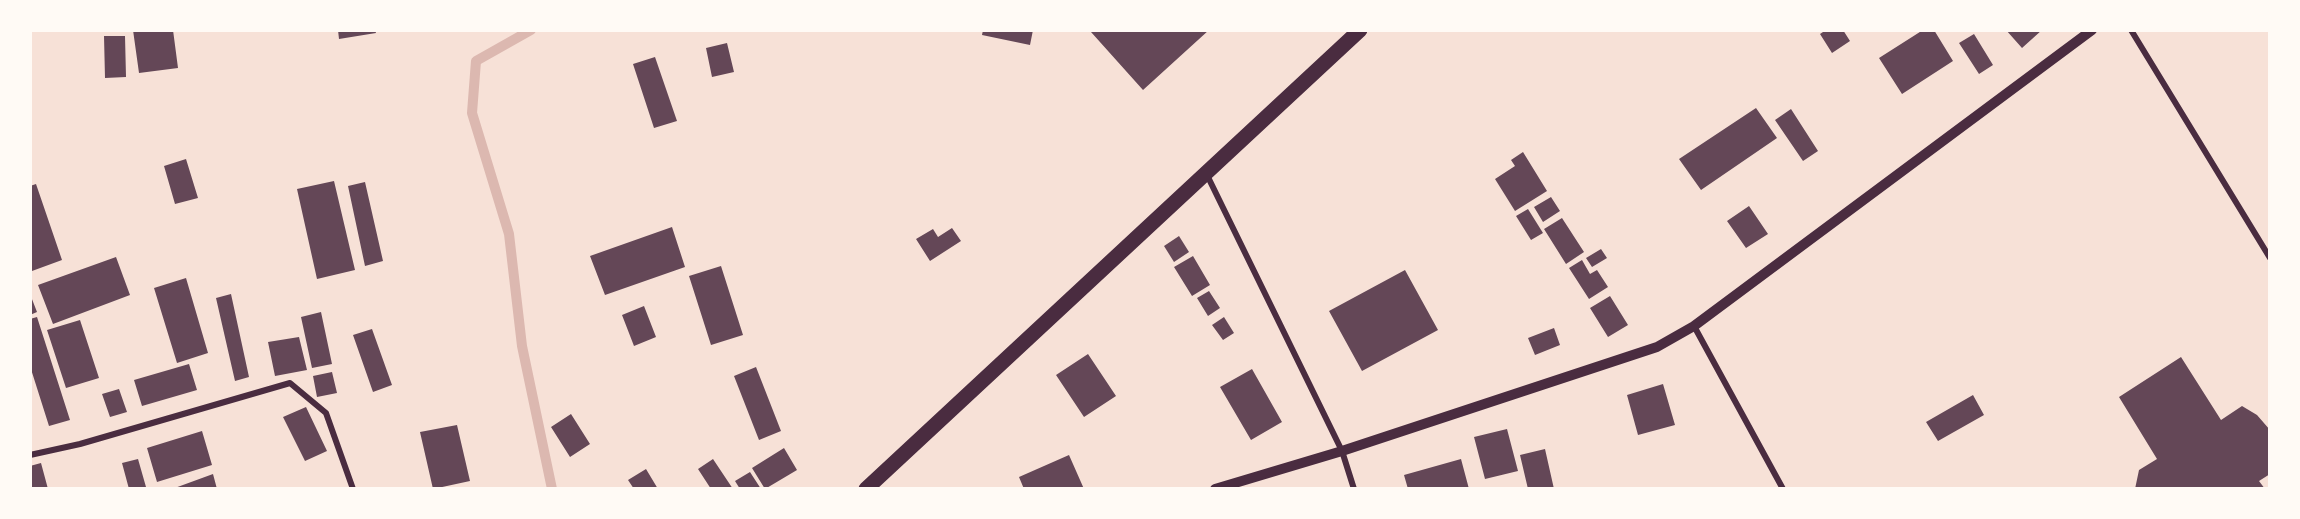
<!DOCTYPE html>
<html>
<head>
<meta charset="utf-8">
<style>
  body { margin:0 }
  #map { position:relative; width:2300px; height:519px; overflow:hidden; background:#f7e1d7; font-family:Karla,sans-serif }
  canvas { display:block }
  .frame { position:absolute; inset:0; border:32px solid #fffaf5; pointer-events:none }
</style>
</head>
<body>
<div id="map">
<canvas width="2300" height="519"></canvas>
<div class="frame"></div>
</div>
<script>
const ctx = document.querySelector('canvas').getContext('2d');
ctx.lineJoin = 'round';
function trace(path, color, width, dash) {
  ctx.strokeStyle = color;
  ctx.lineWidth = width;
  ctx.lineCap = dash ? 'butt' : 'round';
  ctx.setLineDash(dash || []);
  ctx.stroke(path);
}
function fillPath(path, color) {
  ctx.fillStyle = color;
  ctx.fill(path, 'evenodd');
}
trace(new Path2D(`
  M 531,30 L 476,61 L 472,113 L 509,234 L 522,346 L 552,489`), '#dcb8b0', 10);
fillPath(new Path2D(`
  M 133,30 L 173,30 L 178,68 L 139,73 Z
  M 338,30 L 375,30 L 376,33 L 339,39 Z
  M 983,30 L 1033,30 L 1030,45 L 982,35 Z
  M 1093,30 L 1209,30 L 1143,90 L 1091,32 Z
  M 1826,30 L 1843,30 L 1850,41 L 1832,53 L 1820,34 Z
  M 1923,30 L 1934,30 L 1953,61 L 1902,94 L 1879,58 Z
  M 2006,30 L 2042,30 L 2022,48 Z
  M 1974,34 L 1993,65 L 1979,74 L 1959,43 Z
  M 104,36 L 125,36 L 126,77 L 105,78 Z
  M 727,43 L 734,72 L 712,77 L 706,48 Z
  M 655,57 L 677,121 L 654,128 L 633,64 Z
  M 1756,108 L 1777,138 L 1701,190 L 1679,159 Z
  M 1791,109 L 1818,151 L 1803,161 L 1775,120 Z
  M 1523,152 L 1547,191 L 1515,211 L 1495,179 L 1515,166 L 1511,160 Z
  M 186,159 L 198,198 L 175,204 L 164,166 Z
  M 334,181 L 355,270 L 317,279 L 297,189 Z
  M 365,182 L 383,261 L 365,266 L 348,186 Z
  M 36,184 L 62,260 L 32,271 L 30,264 L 30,186 Z
  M 1551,197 L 1560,211 L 1543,222 L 1534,207 Z
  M 1749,206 L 1768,234 L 1746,248 L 1727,221 Z
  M 1528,209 L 1543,233 L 1531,240 L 1516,216 Z
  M 1562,218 L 1584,252 L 1566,264 L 1544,229 Z
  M 672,227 L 685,267 L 605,295 L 590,256 Z
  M 952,228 L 961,241 L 930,261 L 916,239 L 933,229 L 938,237 Z
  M 1179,236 L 1189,252 L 1174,262 L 1164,246 Z
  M 1601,249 L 1607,258 L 1592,267 L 1586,258 Z
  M 1193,256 L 1210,285 L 1192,296 L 1174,267 Z
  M 116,257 L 130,295 L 53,324 L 38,285 Z
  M 1582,260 L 1590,274 L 1597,270 L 1608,287 L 1589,299 L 1569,268 Z
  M 721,266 L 743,335 L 711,345 L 689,276 Z
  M 1405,270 L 1438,330 L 1362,371 L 1329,311 Z
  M 186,278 L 208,353 L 177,363 L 154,288 Z
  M 1209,291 L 1220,308 L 1208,316 L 1197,298 Z
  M 30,294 L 37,312 L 30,315 Z
  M 231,294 L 249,377 L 235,381 L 216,298 Z
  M 1610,296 L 1628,325 L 1608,337 L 1590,308 Z
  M 644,306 L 656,337 L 634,346 L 622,315 Z
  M 321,312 L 332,364 L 312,368 L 301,317 Z
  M 37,317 L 70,420 L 49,426 L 30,366 L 30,319 Z
  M 1224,317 L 1234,333 L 1223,340 L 1212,325 Z
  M 80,320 L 99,378 L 66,388 L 47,330 Z
  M 1554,328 L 1560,345 L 1535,355 L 1528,338 Z
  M 372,329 L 392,385 L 373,392 L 353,335 Z
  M 299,337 L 307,370 L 275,376 L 268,342 Z
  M 1088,354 L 1116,396 L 1084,417 L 1056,375 Z
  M 2181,357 L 2221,420 L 2242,406 L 2257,415 L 2270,430 L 2270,474 L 2259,481 L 2265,489 L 2135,489 L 2139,470 L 2157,459 L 2119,397 Z
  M 189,364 L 197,390 L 142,406 L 134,380 Z
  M 756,367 L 781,431 L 759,440 L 734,376 Z
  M 1252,369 L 1282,422 L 1251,440 L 1220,387 Z
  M 332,372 L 337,393 L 317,397 L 313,376 Z
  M 1663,384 L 1675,425 L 1638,435 L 1627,395 Z
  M 119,389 L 127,412 L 110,417 L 102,394 Z
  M 1973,395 L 1984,415 L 1938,441 L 1926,422 Z
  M 306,407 L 327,451 L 305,461 L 283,417 Z
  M 571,414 L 590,444 L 570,457 L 551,427 Z
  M 457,425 L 470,481 L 433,489 L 420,432 Z
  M 1507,429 L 1518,471 L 1485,479 L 1474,437 Z
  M 202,431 L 212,465 L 157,482 L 147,448 Z
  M 784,448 L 797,470 L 765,489 L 752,468 Z
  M 1545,449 L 1554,489 L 1528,489 L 1520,455 Z
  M 1069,455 L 1084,489 L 1024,489 L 1019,477 Z
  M 138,459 L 146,487 L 129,489 L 122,463 Z
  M 713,459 L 733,489 L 711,489 L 698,469 Z
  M 1461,459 L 1469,489 L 1408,489 L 1404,475 Z
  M 41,463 L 48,489 L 30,489 L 30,466 Z
  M 646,469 L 658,489 L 634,489 L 628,480 Z
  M 750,472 L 761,489 L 740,489 L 735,481 Z
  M 213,474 L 217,489 L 172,489 Z`), '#644757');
trace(new Path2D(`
  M 2131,30 L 2270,258
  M 1207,175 L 1342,451 L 1354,489
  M 1694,326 L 1783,489
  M 30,455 L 80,444 L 290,383 L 326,413 L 353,489`), '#4a2c40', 6);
trace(new Path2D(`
  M 1215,489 L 1342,451 L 1657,347 L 1694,326 L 2092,30`), '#4a2c40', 10);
trace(new Path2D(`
  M 866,489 L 1360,30`), '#4a2c40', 15);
</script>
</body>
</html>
